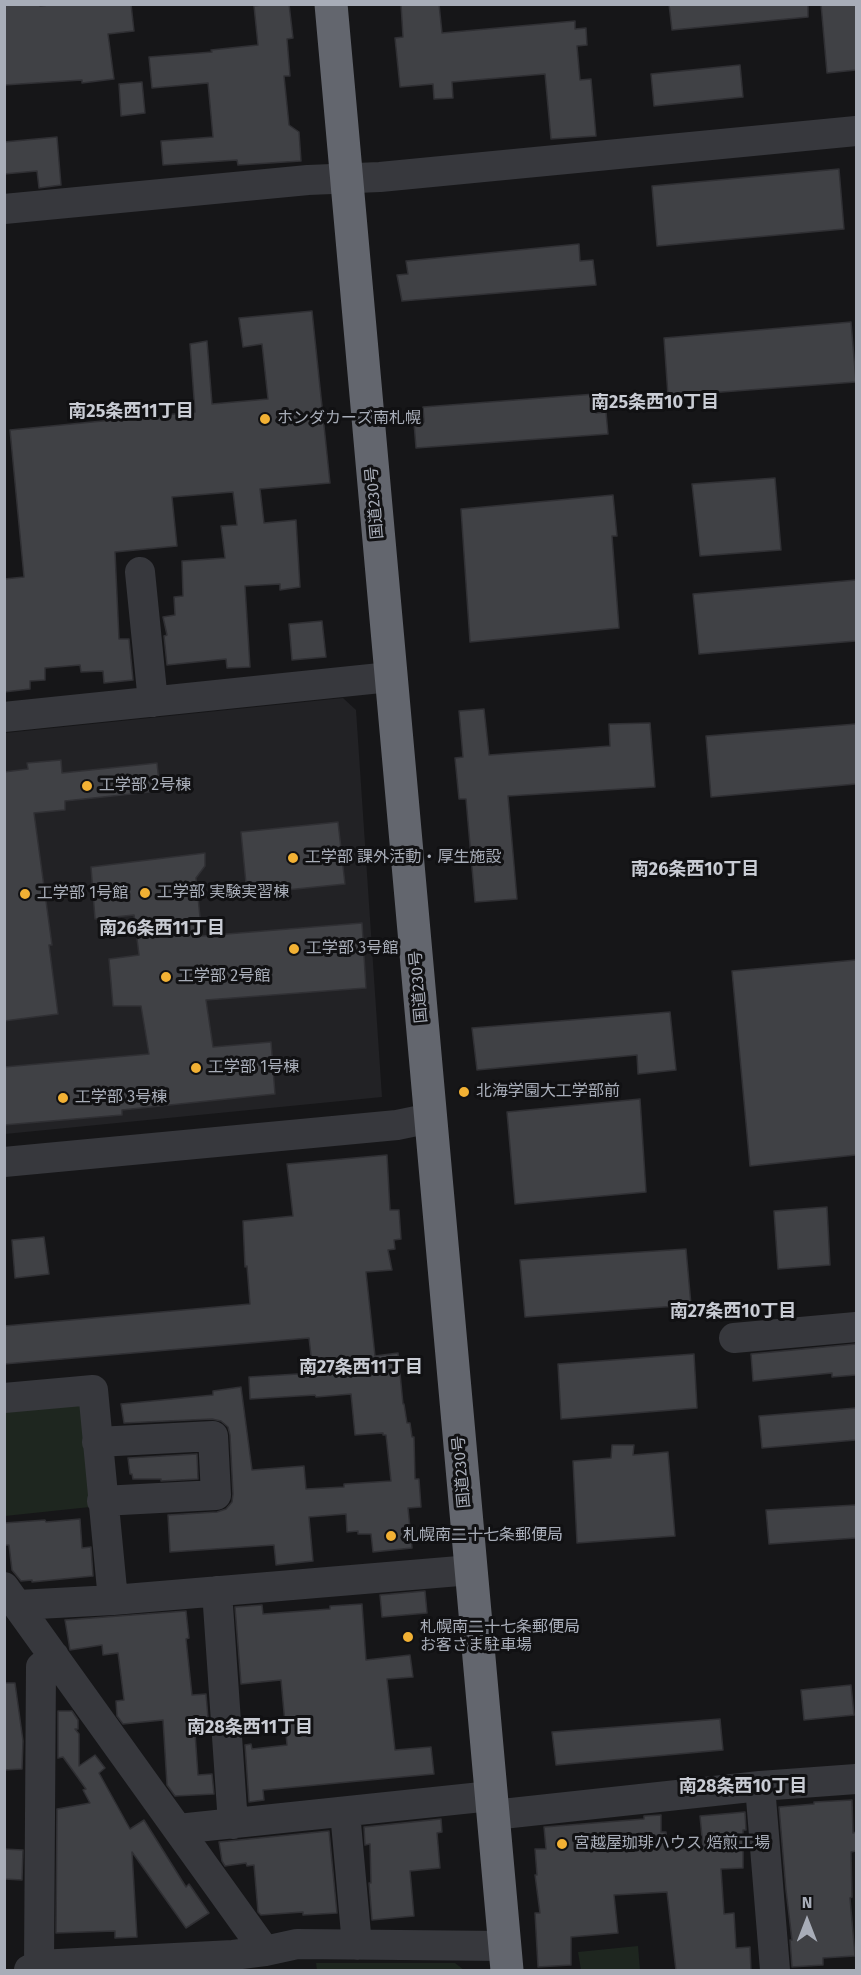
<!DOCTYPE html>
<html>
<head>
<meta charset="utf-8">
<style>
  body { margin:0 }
  #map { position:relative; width:861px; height:1975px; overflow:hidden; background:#161618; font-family:"Fira Sans",sans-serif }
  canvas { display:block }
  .frame { position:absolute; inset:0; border:6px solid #a8adb8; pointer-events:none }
  .north { position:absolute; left:777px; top:1891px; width:60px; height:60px; -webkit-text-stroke:4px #111113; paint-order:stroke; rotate:0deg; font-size:16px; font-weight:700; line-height:24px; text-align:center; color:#a8adb8 }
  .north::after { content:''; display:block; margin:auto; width:21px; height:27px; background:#a8adb8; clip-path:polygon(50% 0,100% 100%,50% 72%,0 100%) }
</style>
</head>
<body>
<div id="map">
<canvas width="861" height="1975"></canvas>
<div class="frame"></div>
<div class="north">N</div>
</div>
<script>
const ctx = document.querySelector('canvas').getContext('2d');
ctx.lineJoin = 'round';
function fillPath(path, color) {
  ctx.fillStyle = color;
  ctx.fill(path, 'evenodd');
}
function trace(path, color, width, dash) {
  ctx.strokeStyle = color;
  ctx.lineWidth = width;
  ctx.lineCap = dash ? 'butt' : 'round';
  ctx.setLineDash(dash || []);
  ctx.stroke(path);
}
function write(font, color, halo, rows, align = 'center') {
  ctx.font = font + ' "Fira Sans","Noto Sans JP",sans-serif';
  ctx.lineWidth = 6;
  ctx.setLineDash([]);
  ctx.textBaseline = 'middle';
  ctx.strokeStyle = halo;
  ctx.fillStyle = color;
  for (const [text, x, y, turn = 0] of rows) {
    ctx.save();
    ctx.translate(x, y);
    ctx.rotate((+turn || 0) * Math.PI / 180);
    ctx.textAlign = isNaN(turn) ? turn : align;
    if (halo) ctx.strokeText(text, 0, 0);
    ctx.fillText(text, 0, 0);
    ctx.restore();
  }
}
fillPath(new Path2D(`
  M 343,698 L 356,710 L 382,1097 L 5,1134 L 5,733 Z`), '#222225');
fillPath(new Path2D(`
  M 80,1402 L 90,1507 L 5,1516 L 5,1410 Z
  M 638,1946 L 640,1970 L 581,1970 L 578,1952 Z
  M 316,1963 L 455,1963 L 464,1970 L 317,1970 Z`), '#1e261f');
const building = new Path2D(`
  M 4,4 L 39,4 L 40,6 L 58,4 L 131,4 L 134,31 L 108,34 L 114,79 L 82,83 L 82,80 L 4,85 Z
  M 270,4 L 289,4 L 293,38 L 287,39 L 290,76 L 284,76 L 289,125 L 299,132 L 301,161 L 238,165 L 237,160 L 163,165 L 161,141 L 213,137 L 208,83 L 152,88 L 149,57 L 212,52 L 211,50 L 258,45 L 254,6 Z
  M 401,4 L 439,4 L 442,33 L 575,21 L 575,29 L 586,28 L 587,45 L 577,46 L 580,80 L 591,79 L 596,136 L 551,139 L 545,74 L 452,82 L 453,98 L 434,99 L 433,84 L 400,87 L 395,38 L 403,37 Z
  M 669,4 L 808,4 L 808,17 L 672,30 Z
  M 821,4 L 856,4 L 856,70 L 827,73 Z
  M 740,65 L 743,97 L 654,106 L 651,74 Z
  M 142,82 L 145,113 L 121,116 L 119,84 Z
  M 57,137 L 61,185 L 39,188 L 37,171 L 4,174 L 4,142 Z
  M 839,169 L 844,229 L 657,246 L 652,186 Z
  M 579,244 L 580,261 L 593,260 L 596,285 L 402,301 L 397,275 L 408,274 L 406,261 Z
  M 312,311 L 330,483 L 260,489 L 264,523 L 296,520 L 300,587 L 280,590 L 280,584 L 245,586 L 250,667 L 227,668 L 226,659 L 167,665 L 164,636 L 167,635 L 163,617 L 175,615 L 174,597 L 183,596 L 182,561 L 225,558 L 221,526 L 237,525 L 233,492 L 172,497 L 177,546 L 115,552 L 119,639 L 129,639 L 133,680 L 104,683 L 103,671 L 81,672 L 80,665 L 45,668 L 45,680 L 30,681 L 30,689 L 4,692 L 4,579 L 24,577 L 10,430 L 195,412 L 190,344 L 207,341 L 212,404 L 268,399 L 262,344 L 243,347 L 239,318 Z
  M 851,322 L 856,382 L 668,396 L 664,338 Z
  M 595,394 L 596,413 L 606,412 L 608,434 L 416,448 L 414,423 L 424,422 L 423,407 Z
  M 775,478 L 781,550 L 700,556 L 692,484 Z
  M 613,495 L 617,536 L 612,536 L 619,628 L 470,642 L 461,509 Z
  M 856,580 L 856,641 L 699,654 L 693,594 Z
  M 322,621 L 326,657 L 292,660 L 289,624 Z
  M 484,709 L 489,755 L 610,746 L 609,724 L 650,723 L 655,787 L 508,796 L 517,899 L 475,902 L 466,799 L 459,799 L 455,758 L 463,757 L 459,711 Z
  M 856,724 L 856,784 L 711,797 L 706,736 Z
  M 61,760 L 62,773 L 157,763 L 160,791 L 65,801 L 65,810 L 34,813 L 52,945 L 49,945 L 58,1014 L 4,1021 L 4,772 L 28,769 L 27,763 Z
  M 338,822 L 345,884 L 247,894 L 241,832 Z
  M 205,853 L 205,866 L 196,878 L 202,936 L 362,923 L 366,988 L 206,1000 L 213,1047 L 271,1042 L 275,1094 L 122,1110 L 122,1115 L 4,1125 L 4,1067 L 149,1054 L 141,1006 L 113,1006 L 109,959 L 139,955 L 134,915 L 95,919 L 91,867 Z
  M 856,960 L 856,1155 L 750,1166 L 732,971 Z
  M 670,1012 L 676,1070 L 638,1074 L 637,1055 L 477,1070 L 472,1028 Z
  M 640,1099 L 646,1192 L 515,1204 L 507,1112 Z
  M 387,1155 L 390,1210 L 399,1210 L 401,1239 L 394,1240 L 395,1249 L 388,1250 L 392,1270 L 366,1272 L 375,1356 L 398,1353 L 403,1404 L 404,1404 L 407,1423 L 410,1423 L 412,1437 L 414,1437 L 415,1479 L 419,1479 L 421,1507 L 408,1508 L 412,1548 L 373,1552 L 371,1534 L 358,1534 L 358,1531 L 347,1532 L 346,1514 L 309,1517 L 313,1561 L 276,1565 L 274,1545 L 170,1552 L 168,1515 L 217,1512 L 226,1509 L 232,1502 L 233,1494 L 230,1435 L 228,1427 L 221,1421 L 212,1419 L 124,1423 L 121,1404 L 213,1395 L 213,1391 L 241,1387 L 252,1470 L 304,1466 L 306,1489 L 344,1487 L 344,1484 L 391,1481 L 386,1435 L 383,1435 L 383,1433 L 355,1435 L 351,1394 L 316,1397 L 315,1395 L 250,1399 L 249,1377 L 313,1373 L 309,1338 L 4,1364 L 4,1326 L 250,1304 L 247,1266 L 245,1267 L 243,1221 L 293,1216 L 287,1164 Z
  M 827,1207 L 830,1265 L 778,1269 L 774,1211 Z
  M 44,1237 L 49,1274 L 15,1278 L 12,1240 Z
  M 686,1249 L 691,1305 L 525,1317 L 520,1260 Z
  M 856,1344 L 856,1375 L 832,1377 L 832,1373 L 753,1381 L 751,1354 Z
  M 694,1354 L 697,1408 L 561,1419 L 558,1364 Z
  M 856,1408 L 856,1440 L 762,1448 L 759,1416 Z
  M 612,1445 L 634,1445 L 633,1455 L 668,1452 L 675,1536 L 577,1543 L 573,1461 L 611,1458 Z
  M 197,1454 L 198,1479 L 161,1481 L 161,1479 L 133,1479 L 132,1474 L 130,1474 L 128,1458 Z
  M 856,1505 L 856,1538 L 769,1544 L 766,1510 Z
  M 80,1519 L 82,1548 L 91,1547 L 93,1576 L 32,1582 L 32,1580 L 21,1581 L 12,1570 L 9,1545 L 4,1545 L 4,1523 L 45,1520 L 46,1522 Z
  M 425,1591 L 427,1613 L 382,1617 L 380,1595 Z
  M 362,1604 L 366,1660 L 410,1655 L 413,1677 L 387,1679 L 395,1750 L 431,1747 L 434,1774 L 263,1790 L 264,1800 L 249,1802 L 245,1745 L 251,1744 L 252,1749 L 287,1745 L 281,1680 L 241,1684 L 235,1607 L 262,1605 L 263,1614 L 330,1609 L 330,1606 Z
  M 186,1611 L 189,1638 L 186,1639 L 192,1695 L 206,1694 L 208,1718 L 194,1719 L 198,1775 L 212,1774 L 214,1794 L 175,1796 L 167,1785 L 163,1720 L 123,1724 L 117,1716 L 116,1701 L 124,1700 L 118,1653 L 103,1655 L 102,1645 L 70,1650 L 65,1620 Z
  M 4,1683 L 15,1683 L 23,1741 L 22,1769 L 4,1770 Z
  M 851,1685 L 854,1715 L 804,1720 L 801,1690 Z
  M 58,1711 L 72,1711 L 78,1720 L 78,1729 L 75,1729 L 79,1734 L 79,1766 L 95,1755 L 105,1768 L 99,1773 L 130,1829 L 144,1820 L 186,1887 L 189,1884 L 209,1913 L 186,1928 L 132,1852 L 137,1937 L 115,1938 L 115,1931 L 56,1933 L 57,1809 L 90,1803 L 83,1790 L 86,1789 L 63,1757 L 58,1758 Z
  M 720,1719 L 723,1750 L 556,1765 L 552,1732 Z
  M 852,1800 L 853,1833 L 856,1832 L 856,1851 L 851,1852 L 852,1897 L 850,1898 L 855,1956 L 823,1958 L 823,1965 L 792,1967 L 790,1940 L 792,1940 L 786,1890 L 779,1807 L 814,1804 L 814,1802 Z
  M 745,1812 L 746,1830 L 743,1830 L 743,1868 L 721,1869 L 724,1914 L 734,1913 L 736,1948 L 750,1947 L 751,1971 L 676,1971 L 667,1892 L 614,1895 L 618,1933 L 571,1937 L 571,1965 L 538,1967 L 535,1913 L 540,1913 L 535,1875 L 537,1875 L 535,1849 L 546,1849 L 544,1827 L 644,1819 L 644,1816 L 661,1815 L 661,1832 L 666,1832 L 668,1850 L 703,1847 L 700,1816 Z
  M 441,1819 L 442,1832 L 437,1833 L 440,1868 L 410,1871 L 414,1916 L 372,1920 L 369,1883 L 371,1883 L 370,1844 L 365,1845 L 364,1827 Z
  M 329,1831 L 337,1913 L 303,1915 L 303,1912 L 261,1915 L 258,1912 L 254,1865 L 247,1866 L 246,1863 L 225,1866 L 222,1861 L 219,1842 Z
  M 4,1849 L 23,1850 L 22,1880 L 4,1879 Z`);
fillPath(building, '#404145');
trace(building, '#303034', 1.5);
trace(new Path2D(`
  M 4,209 L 308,180 L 380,177 L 856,131
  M 140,572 L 153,702
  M 4,717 L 390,677
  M 4,1162 L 397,1125 L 431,1118
  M 734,1338 L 856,1327
  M 4,1398 L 93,1390 L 113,1600
  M 97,1442 L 213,1436 L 216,1495 L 102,1501
  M 4,1587 L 265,1951
  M 217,1591 L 233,1824
  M 18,1605 L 113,1600 L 471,1570
  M 760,1786 L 775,1970
  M 345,1812 L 357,1945
  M 493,1815 L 760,1786 L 856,1779
  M 178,1829 L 491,1796
  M 39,1965 L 41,1667 L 54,1656
  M 29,1970 L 39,1965 L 233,1955 L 265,1951 L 297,1944 L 505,1946`), '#37383d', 30);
trace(new Path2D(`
  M 331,4 L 507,1970`), '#63666e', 33);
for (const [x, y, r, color] of [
  [265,419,6,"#f2b134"],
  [87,786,6,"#f2b134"],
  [293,858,6,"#f2b134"],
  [145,893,6,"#f2b134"],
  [25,894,6,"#f2b134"],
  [294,949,6,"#f2b134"],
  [166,977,6,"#f2b134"],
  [196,1068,6,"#f2b134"],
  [464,1092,6,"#f2b134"],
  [63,1098,6,"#f2b134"],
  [391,1536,6,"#f2b134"],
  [408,1637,6,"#f2b134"],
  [562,1844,6,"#f2b134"]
]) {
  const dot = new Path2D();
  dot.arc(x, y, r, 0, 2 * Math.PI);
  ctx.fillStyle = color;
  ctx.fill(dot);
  trace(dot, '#111113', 2);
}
write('16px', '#a8adb8', '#111113', [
  ["ホンダカーズ南札幌",277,419],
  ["工学部 2号棟",99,786],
  ["工学部 課外活動・厚生施設",305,858],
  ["工学部 実験実習棟",157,893],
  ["工学部 1号館",37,894],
  ["工学部 3号館",306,949],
  ["工学部 2号館",178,977],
  ["工学部 1号棟",208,1068],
  ["北海学園大工学部前",476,1092],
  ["工学部 3号棟",75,1098],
  ["札幌南二十七条郵便局",403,1536],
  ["札幌南二十七条郵便局",420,1628],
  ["お客さま駐車場",420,1646],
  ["宮越屋珈琲ハウス 焙煎工場",574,1844]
], 'left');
write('16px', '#a8adb8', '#111113', [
  ["国道230号",375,503,-95],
  ["国道230号",419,987,-95],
  ["国道230号",462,1472,-95]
]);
write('bold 18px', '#c9ccd4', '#111113', [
  ["南25条西10丁目",655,403],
  ["南25条西11丁目",131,412],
  ["南26条西10丁目",695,870],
  ["南26条西11丁目",162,929],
  ["南27条西10丁目",733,1312],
  ["南27条西11丁目",361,1368],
  ["南28条西11丁目",250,1728],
  ["南28条西10丁目",743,1787]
]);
</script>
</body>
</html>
